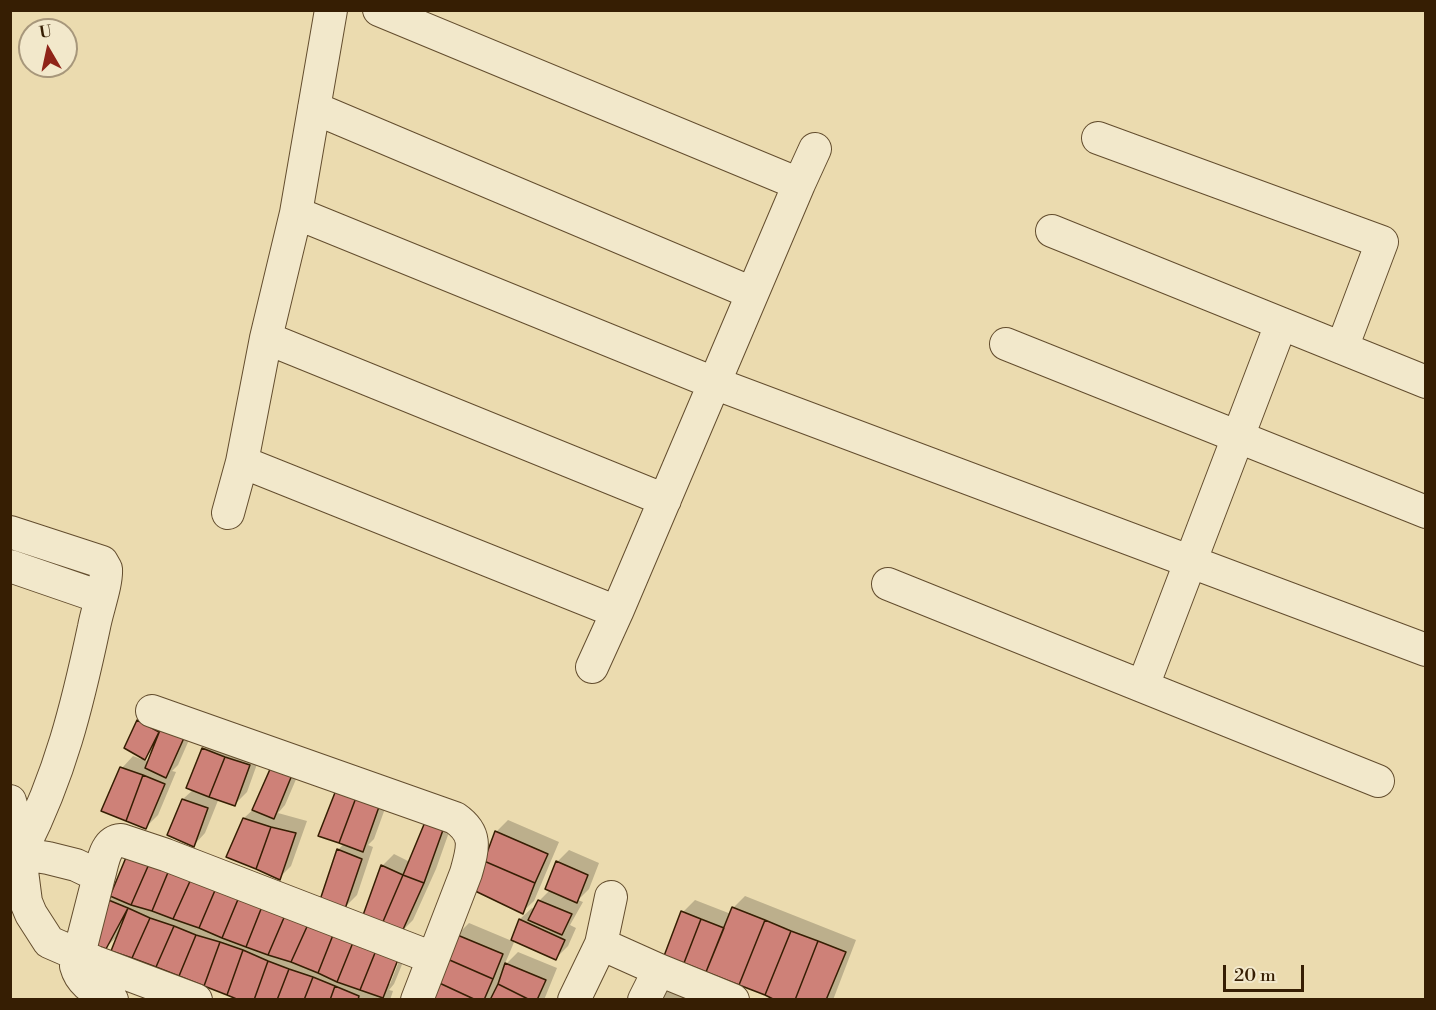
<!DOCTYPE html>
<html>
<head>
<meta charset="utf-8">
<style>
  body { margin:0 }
  #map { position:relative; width:1436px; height:1010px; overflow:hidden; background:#ebdbaf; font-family:"Libre Bodoni",serif }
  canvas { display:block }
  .frame { position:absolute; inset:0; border:12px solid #361e03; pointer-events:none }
  .north { position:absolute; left:18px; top:18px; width:60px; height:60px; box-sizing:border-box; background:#f2e8cb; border:2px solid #a7977b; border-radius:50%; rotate:351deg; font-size:16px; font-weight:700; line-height:24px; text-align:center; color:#361e03 }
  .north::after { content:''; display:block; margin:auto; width:21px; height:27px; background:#8f2418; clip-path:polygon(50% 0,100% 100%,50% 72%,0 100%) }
  .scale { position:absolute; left:1223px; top:965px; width:81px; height:27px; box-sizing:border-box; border:3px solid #361e03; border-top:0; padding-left:8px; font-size:18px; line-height:21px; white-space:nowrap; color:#361e03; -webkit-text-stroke:4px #f2e8cb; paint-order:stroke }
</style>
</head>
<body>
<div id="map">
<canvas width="1436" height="1010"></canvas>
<div class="frame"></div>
<div class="north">U</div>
<div class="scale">20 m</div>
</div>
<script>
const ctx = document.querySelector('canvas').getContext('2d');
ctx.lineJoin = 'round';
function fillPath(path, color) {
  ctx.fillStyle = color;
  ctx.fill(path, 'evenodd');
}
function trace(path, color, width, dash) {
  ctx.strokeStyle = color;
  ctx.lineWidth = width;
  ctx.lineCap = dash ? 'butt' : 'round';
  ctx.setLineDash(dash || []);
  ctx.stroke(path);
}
fillPath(new Path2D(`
  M 144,715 L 199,717 L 178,765 L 172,771 L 176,772 L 158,815 L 146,827 L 122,768 L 133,756 L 141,759 L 142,757 L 138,721 ZM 155,748 L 149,762 L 143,759 Z
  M 216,737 L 261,753 L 247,792 L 235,804 L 219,798 L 205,833 L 194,845 L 183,799 L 194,789 L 204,749 Z
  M 303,763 L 285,805 L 278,813 L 307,821 L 291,866 L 279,878 L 244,818 Z
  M 391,792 L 374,839 L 368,845 L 373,847 L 357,895 L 345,907 L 322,899 L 338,850 Z
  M 454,818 L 436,869 L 413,920 L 401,932 L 382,866 L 394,854 L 410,862 Z
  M 508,820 L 559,842 L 534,901 L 522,912 L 496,832 Z
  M 569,850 L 599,863 L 589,889 L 578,900 L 583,902 L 570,925 L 576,928 L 568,946 L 556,958 L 515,940 L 504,966 L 518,952 L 557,968 L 544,1000 L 430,1000 L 457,935 L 469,923 L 512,941 L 520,919 L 532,908 L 535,909 L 539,901 L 550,890 L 546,888 L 558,861 Z
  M 112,895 L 410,945 L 394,984 L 389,990 L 393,991 L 390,1000 L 244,1000 L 119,935 L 106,947 L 107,900 ZM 400,950 L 403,951 L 390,984 L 387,984 Z
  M 745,896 L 856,940 L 833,1000 L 780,1000 L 683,912 L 695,900 L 731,914 L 733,908 Z
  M 663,980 L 709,1000 L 648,1000 Z`), '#0003');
const building = new Path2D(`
  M 137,720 L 159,732 L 145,760 L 124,748 Z
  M 164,720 L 188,729 L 166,778 L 145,768 Z
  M 202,748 L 225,757 L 209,797 L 186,788 Z
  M 225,757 L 250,765 L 235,806 L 209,797 Z
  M 120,767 L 143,775 L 126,821 L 101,811 Z
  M 271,767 L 292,775 L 274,819 L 252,810 Z
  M 143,775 L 165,784 L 146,829 L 126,821 Z
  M 336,790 L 357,795 L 339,843 L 318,836 Z
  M 357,795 L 380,804 L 363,852 L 339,843 Z
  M 182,799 L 208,808 L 194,847 L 167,835 Z
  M 243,818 L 271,827 L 256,869 L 226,857 Z
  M 425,822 L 443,830 L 424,883 L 403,875 Z
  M 271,827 L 296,833 L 280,880 L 256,869 Z
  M 495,831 L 548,854 L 535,883 L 484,861 Z
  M 337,849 L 362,859 L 345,909 L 320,900 Z
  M 127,855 L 149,864 L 131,905 L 110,896 Z
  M 484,861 L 535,883 L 523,914 L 471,889 Z
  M 556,861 L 588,875 L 577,903 L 545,889 Z
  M 149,864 L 169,870 L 152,911 L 131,905 Z
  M 381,865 L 403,875 L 382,924 L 362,918 Z
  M 169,870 L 191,879 L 173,919 L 152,911 Z
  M 403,875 L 424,883 L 401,934 L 382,924 Z
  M 191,879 L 216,888 L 199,928 L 173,919 Z
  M 216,888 L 239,897 L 222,938 L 199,928 Z
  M 239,897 L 263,904 L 246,947 L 222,938 Z
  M 106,899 L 128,908 L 106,949 L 86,942 Z
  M 538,900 L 572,914 L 562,935 L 528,920 Z
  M 263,904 L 286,913 L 268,955 L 246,947 Z
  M 732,907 L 765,920 L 739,985 L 706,972 Z
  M 128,908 L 150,918 L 132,958 L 111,951 Z
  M 681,911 L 701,919 L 684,963 L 664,956 Z
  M 286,913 L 310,920 L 291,962 L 268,955 Z
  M 150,918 L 174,926 L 156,967 L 132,958 Z
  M 519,919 L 565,940 L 556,960 L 511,940 Z
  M 701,919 L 724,928 L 706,972 L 684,963 Z
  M 310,920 L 335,930 L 318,973 L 291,962 Z
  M 765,920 L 791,931 L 765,995 L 739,985 Z
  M 174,926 L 196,935 L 179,976 L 156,967 Z
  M 335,930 L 354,940 L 337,982 L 318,973 Z
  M 791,931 L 818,941 L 795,1000 L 775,1000 L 765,995 Z
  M 455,934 L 503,954 L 493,979 L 445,958 Z
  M 196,935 L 220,942 L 204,986 L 179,976 Z
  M 354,940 L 377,948 L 360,990 L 337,982 Z
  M 818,941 L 846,952 L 826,1000 L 795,1000 Z
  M 220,942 L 243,950 L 227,995 L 204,986 Z
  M 377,948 L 399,957 L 383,998 L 360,990 Z
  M 243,950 L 268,961 L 254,1000 L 239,1000 L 227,995 Z
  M 445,958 L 493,979 L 484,1000 L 476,1000 L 435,981 Z
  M 268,961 L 289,969 L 277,1000 L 254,1000 Z
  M 505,963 L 546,980 L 537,1000 L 530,1000 L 498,984 Z
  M 289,969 L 313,977 L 304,1000 L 277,1000 Z
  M 313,977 L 335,986 L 330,1000 L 304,1000 Z
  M 435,981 L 476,1000 L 428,1000 Z
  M 498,984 L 530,1000 L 490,1000 Z
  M 335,986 L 359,996 L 358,1000 L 330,1000 Z`);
fillPath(building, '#ce8178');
trace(building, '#361e03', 1.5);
const street = new Path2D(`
  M 331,10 L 296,213 L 266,338 L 242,462 L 617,612 L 799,184 L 379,10
  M 314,108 L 752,293
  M 1098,138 L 1382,242 L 1342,348
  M 799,184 L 815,149
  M 296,213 L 714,383 L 1426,650
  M 1052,231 L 1426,382
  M 266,338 L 665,500
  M 1006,344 L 1426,512
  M 228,513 L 242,462
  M 10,532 L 102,562 L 106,569 C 107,584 97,610 94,627 C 77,707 60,775 23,848
  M 10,566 L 100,597
  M 888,584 L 1378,781
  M 592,667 L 617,612
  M 1143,686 L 1281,324
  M 152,711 L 455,818 C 478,834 473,848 466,873 L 417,1000
  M 10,801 L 23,848 L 22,871 L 26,902 L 31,914 L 49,942 L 95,962 L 196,1000
  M 10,852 L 48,858 L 76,865 L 99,876 C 103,862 105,841 121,840 L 166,855 L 433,958
  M 99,876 L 76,966 C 81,985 97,991 112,1000
  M 601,944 L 659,970 L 733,1000
  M 574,1000 L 601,944 L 611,897
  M 644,1000 L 659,970`);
trace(street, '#634d2e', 34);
trace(street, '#f2e8cb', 32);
</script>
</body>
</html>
